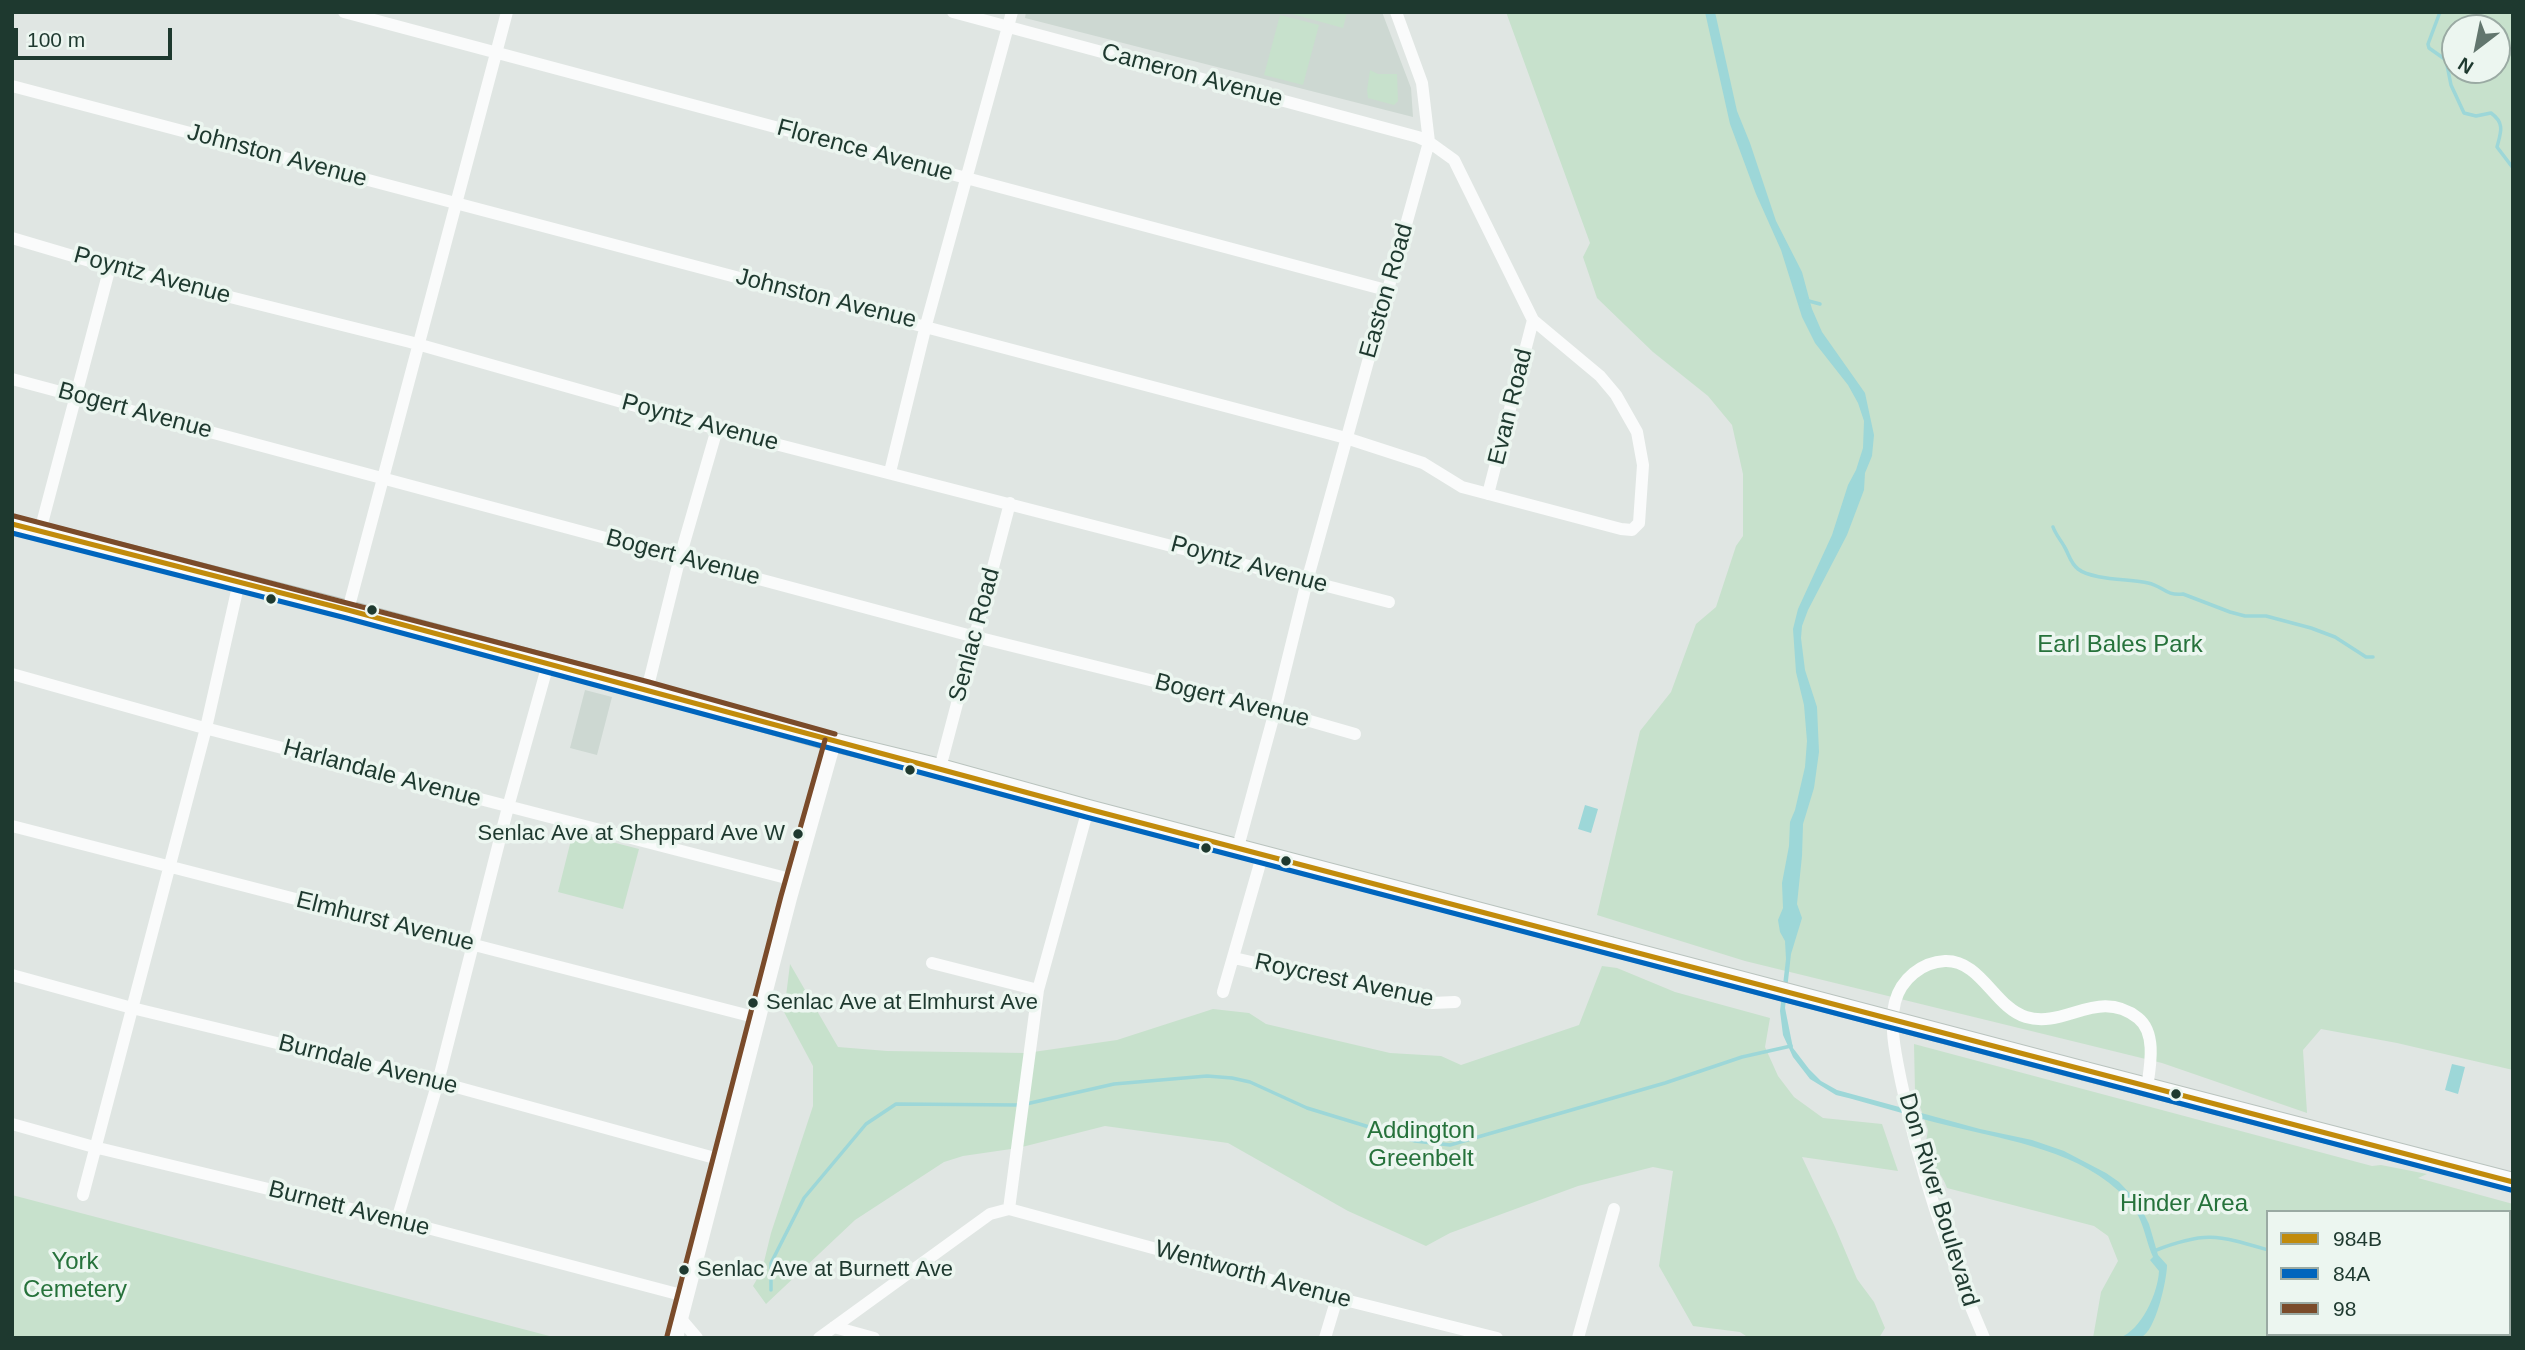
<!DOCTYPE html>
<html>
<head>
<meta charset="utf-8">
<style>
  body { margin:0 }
  #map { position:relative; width:2525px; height:1350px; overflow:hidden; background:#e0e6e3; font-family:Arial,sans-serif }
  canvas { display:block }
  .frame { position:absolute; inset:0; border:14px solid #1e392f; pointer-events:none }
  .legend { position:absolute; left:2266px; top:1210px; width:245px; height:126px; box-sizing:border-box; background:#ecf6f0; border:2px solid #9aaaa3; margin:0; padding:9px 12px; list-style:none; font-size:21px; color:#1e392f }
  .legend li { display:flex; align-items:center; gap:14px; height:35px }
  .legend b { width:35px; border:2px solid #9aaaa3 }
  .north { position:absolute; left:2441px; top:14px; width:70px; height:70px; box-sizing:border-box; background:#ecf6f0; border:2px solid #9aaaa3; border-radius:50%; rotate:212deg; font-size:19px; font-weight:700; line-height:28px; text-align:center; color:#1e392f }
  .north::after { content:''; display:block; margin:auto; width:24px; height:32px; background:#62766e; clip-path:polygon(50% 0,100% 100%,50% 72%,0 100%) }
  .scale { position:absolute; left:14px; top:28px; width:158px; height:32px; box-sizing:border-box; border:4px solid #1e392f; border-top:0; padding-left:9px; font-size:21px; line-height:24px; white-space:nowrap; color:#1e392f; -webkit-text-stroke:5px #ecf6f0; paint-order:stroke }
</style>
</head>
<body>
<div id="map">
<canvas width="2525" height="1350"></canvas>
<div class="frame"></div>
<ul class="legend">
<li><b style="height:9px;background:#c18b0c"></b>984B</li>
<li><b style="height:9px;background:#0065bd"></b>84A</li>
<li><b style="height:9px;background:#7a4b2a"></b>98</li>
</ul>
<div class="north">N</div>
<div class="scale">100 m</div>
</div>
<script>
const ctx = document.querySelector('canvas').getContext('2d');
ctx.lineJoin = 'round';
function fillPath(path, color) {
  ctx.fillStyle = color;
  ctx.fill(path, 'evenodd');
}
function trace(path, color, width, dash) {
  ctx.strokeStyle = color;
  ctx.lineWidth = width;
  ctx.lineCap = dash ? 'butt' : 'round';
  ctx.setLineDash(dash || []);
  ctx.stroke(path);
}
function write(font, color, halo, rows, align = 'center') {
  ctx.font = font + ' Arial,sans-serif';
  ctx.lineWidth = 7;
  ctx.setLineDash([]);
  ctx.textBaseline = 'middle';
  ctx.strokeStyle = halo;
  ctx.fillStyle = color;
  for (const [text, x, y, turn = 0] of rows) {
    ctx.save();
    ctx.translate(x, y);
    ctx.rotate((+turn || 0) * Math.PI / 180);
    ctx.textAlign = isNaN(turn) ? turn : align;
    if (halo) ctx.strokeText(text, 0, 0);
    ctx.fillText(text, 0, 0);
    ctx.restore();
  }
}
fillPath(new Path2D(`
  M 1026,12 L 1382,12 L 1411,88 L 1413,117 L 1025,18 Z
  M 585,690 L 612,697 L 597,755 L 570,748 Z`), '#cdd8d2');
fillPath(new Path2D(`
  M 1285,12 L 1347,12 L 1343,28 Z
  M 1506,12 L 2513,12 L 2513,1070 L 2397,1043 L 2321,1029 L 2303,1050 L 2307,1113 L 2162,1063 L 1745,961 L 1597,915 L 1640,731 L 1671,692 L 1696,624 L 1716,607 L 1736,546 L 1743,536 L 1743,474 L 1732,425 L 1708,396 L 1653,352 L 1597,298 L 1583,257 L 1590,243 ZM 2455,28 L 2497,28 L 2497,70 L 2455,70 Z
  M 1280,15 L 1319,25 L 1303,85 L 1264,75 Z
  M 1370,70 L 1378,74 L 1397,74 L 1398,101 L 1394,105 L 1368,98 L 1367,90 Z
  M 573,832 L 639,849 L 623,909 L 558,892 Z
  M 790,964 L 838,1047 L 887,1051 L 1026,1053 L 1117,1040 L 1213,1009 L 1249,1013 L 1266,1024 L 1390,1053 L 1441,1056 L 1461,1065 L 1579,1025 L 1602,966 L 1617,968 L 1675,992 L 1770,1018 L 1765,1047 L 1778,1076 L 1794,1097 L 1823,1118 L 1882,1124 L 1898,1171 L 1802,1157 L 1835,1227 L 1857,1279 L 1874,1302 L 1885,1328 L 1879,1338 L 1749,1338 L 1740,1332 L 1693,1326 L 1659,1266 L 1673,1171 L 1653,1167 L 1578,1186 L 1450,1233 L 1426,1246 L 1348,1211 L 1228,1143 L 1105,1126 L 1018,1148 L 963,1156 L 944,1162 L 855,1220 L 766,1304 L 753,1286 L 762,1270 L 771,1233 L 813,1106 L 813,1066 L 784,1012 Z
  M 1914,1044 L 2372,1166 L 2381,1165 L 2427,1174 L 2418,1178 L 2513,1204 L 2513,1219 L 2509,1229 L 2509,1212 L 2268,1212 L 2268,1334 L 2440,1334 L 2439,1338 L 2093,1338 L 2101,1292 L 2118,1261 L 2108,1236 L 2094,1226 L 1947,1188 C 1942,1173 1932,1166 1924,1153 L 1928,1130 L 1915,1092 Z
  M 12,1195 L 557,1338 L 12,1338 Z`), '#c7e1cc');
fillPath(new Path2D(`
  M 1705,12 L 1715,12 L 1737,111 L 1750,143 L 1776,221 L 1802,272 L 1812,309 L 1822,332 L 1865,393 L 1874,435 L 1872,456 L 1865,473 L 1864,490 L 1847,535 L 1808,610 L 1802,626 L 1801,638 L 1805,670 L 1817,707 L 1819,752 L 1814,788 L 1803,824 L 1802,856 L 1797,904 L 1802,918 L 1791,954 L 1785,1008 L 1793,1048 L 1809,1069 L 1821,1081 L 1837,1090 L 1980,1129 L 2032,1140 L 2064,1151 L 2106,1173 L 2119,1182 L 2138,1202 L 2149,1224 L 2158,1255 L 2167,1265 C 2167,1280 2155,1333 2141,1337 C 2135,1339 2125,1338 2119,1338 C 2141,1331 2158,1293 2159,1271 L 2150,1260 L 2153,1257 C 2144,1236 2144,1218 2127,1199 C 2082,1151 2011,1141 1950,1126 C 1912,1117 1874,1104 1836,1095 L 1810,1079 L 1793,1057 L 1783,1035 L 1780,1011 L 1786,959 L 1785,941 L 1780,932 L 1778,920 L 1783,908 L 1782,883 L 1789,846 L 1790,822 L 1795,810 L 1805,767 L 1807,741 L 1804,705 L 1796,672 L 1793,629 L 1798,609 L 1832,535 L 1848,485 L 1856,470 L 1863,448 L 1864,421 L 1858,403 L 1848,385 L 1815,343 L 1802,317 L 1781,250 L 1756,194 L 1730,124 Z
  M 1585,805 L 1598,809 L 1591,833 L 1578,829 Z
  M 2452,1064 L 2465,1067 L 2458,1094 L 2445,1090 Z`), '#9dd7d8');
trace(new Path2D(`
  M 2440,12 L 2428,44 L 2429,48 L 2446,60 L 2451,85 L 2464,113 L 2476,116 L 2491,113 C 2505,123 2501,132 2497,147 L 2513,168
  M 1805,300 L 1820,304
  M 2053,527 C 2056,535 2060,539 2064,546 C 2069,554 2070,563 2078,569 C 2092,580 2130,579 2148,583 C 2163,586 2165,596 2183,594 L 2230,612 L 2245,616 L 2266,616 L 2311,628 L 2335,637 L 2366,657 L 2373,657
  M 1026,1104 L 1114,1084 L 1207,1076 L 1232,1078 L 1250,1082 L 1307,1108 L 1415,1141 L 1450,1145 L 1665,1083 L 1742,1057 L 1791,1046
  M 2154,1251 C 2205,1231 2217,1235 2268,1250
  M 771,1290 L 771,1263 L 804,1198 L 866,1124 L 896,1104 L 1019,1105`), '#9dd7d8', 3.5);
const secondary = new Path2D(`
  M 12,524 L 348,610 L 647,690 L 833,742 L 940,768 L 1088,809 L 1610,946
  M 2085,1071 L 2513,1182`);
trace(secondary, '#b9c3be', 20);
trace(new Path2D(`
  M 344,12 L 1386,290
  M 12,86 L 1346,438 L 1423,463 L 1462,487 L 1621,529 L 1632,530 L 1639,523 L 1643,465 L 1637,432 L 1616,395 L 1600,376 L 1533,320 L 1454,160 L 1429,142 L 1418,137 L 953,12
  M 12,238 L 110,267 L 410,342 L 717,429 L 1389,602
  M 12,379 L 964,634 L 1275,711 L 1355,734
  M 890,472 L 926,325 L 1012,12
  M 1488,494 L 1533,320
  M 40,531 L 110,267
  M 348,610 L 507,12
  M 12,674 L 197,726 L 794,880
  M 647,690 L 680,557 L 717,429
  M 940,768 L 1010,503
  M 12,826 L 758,1018
  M 1238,847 L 1275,711 L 1307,581 L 1429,142 L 1422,83 L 1396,12
  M 1234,958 L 1432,1003 L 1455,1002
  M 932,963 L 1038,990
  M 12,975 L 132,1008 L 438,1082 L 722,1160
  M 1223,992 L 1263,853
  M 12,1124 L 94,1147 L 397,1220 L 685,1296
  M 83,1195 L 206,728 L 239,582
  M 1009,1209 L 1337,1298 L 1497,1338
  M 1009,1209 L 1038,990 L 1088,809
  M 397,1220 L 438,1082 L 508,807 L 548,664
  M 680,1318 L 697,1338
  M 834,1327 L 874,1338
  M 819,1338 L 990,1214 L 1009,1209
  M 1325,1338 L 1337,1298
  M 1578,1338 L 1614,1209
  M 1984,1338 C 1948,1255 1919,1168 1901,1081 C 1896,1056 1889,1027 1895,1002 C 1901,979 1922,962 1945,961 C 1981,960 1994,1007 2026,1017 C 2065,1029 2098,987 2138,1018 C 2157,1033 2150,1067 2147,1088`), '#fafbfb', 12);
trace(new Path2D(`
  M 675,1338 L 789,898 L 833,742`), '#fafbfb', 16);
trace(secondary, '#fafbfb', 18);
const secondaryBridge = new Path2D(`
  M 1610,946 L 2085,1071`);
trace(secondaryBridge, '#b9c3be', 20, []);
trace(secondaryBridge, '#fafbfb', 18);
trace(new Path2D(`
  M 12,524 L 348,610 L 1088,809 L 2513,1182`), '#c18b0c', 5);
trace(new Path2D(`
  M 12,533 L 346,618 L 1086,817 L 2511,1190`), '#0065bd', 5);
trace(new Path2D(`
  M 14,516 L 649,682 L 835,734
  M 667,1336 L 781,896 L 825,740`), '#7a4b2a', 5);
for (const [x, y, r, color] of [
  [271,599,6,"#1e392f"],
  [372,610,6,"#1e392f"],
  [910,770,6,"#1e392f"],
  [798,834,6,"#1e392f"],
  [1206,848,6,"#1e392f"],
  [1286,861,6,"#1e392f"],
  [753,1003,6,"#1e392f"],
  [2176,1094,6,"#1e392f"],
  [684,1270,6,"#1e392f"]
]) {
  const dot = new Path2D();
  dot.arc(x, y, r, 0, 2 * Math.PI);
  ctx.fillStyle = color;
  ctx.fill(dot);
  trace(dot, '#ecf6f0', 2.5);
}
write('22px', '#1e392f', '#ecf6f0', [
  ["Senlac Ave at Sheppard Ave W",785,834,"right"],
  ["Senlac Ave at Elmhurst Ave",766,1003],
  ["Senlac Ave at Burnett Ave",697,1270]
], 'left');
write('24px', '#1e392f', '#ecf6f0', [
  ["Cameron Avenue",1192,76,15],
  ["Florence Avenue",865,151,15],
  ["Johnston Avenue",277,156,15],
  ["Poyntz Avenue",152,276,15],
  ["Easton Road",1387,291,-74],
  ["Johnston Avenue",826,299,14],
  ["Evan Road",1511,407,-76],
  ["Bogert Avenue",135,411,15],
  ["Poyntz Avenue",700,423,15],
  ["Bogert Avenue",683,558,15],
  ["Poyntz Avenue",1249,565,15],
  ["Senlac Road",975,635,-75],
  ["Bogert Avenue",1232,701,14],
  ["Harlandale Avenue",382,774,15],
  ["Elmhurst Avenue",385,922,14],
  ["Roycrest Avenue",1344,981,12],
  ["Burndale Avenue",368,1065,14],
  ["Don River Boulevard",1938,1200,73],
  ["Burnett Avenue",349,1209,14],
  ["Wentworth Avenue",1253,1275,15]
]);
write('24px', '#26723b', '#ecf6f0', [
  ["Earl Bales Park",2120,645],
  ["Addington",1421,1131],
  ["Greenbelt",1421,1159],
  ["Hinder Area",2184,1204],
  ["York",75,1262],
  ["Cemetery",75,1290]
]);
</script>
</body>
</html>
